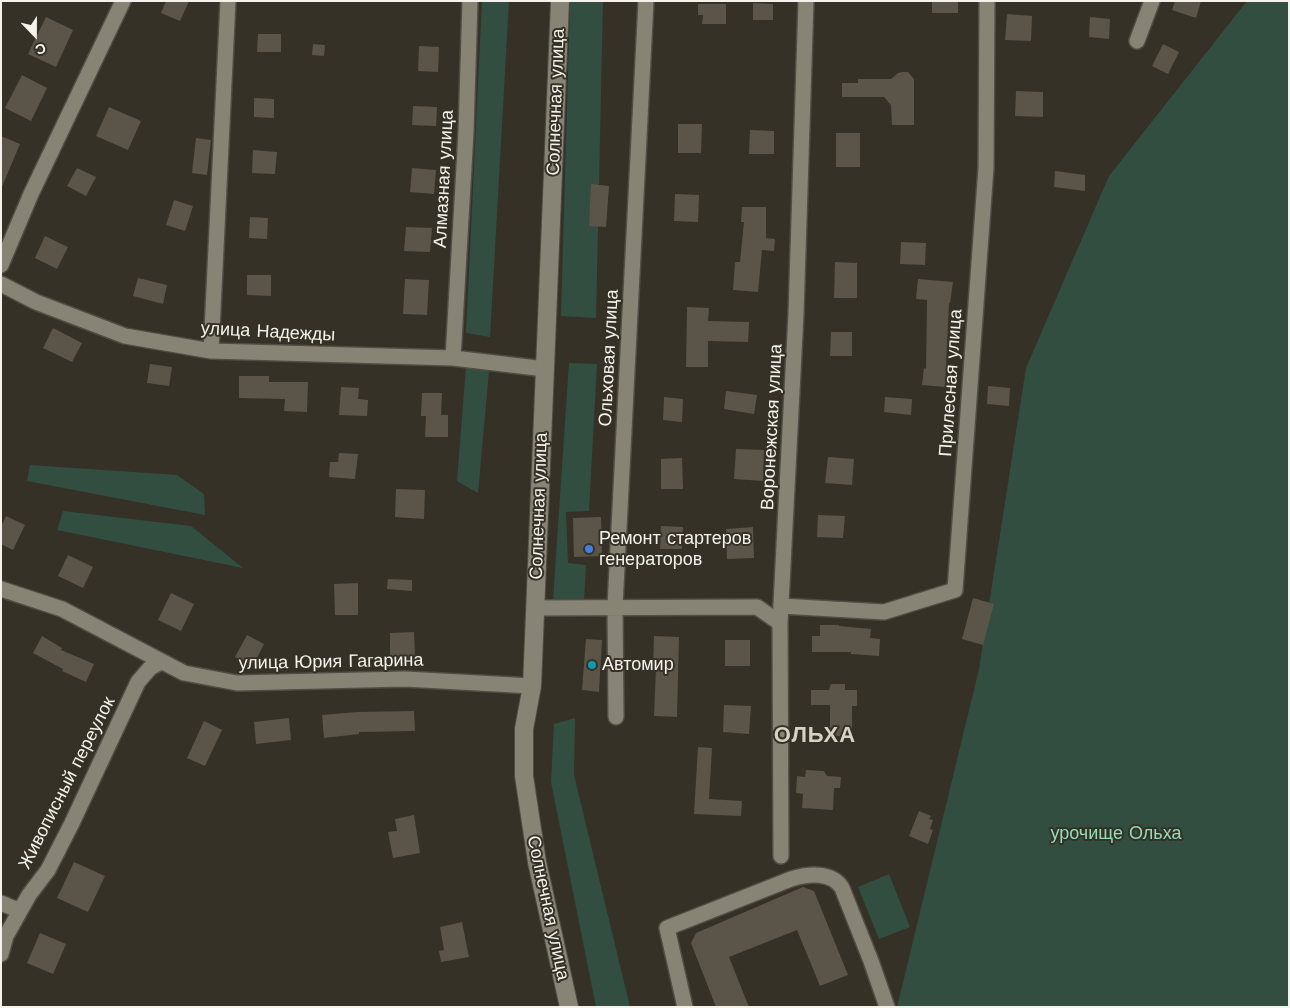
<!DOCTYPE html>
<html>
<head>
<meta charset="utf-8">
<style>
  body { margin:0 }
  #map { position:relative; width:1290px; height:1008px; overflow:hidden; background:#353126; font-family:"Work Sans",sans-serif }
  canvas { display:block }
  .frame { position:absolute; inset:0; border:2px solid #f4f2ea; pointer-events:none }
  .north { position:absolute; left:10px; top:10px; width:50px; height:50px; -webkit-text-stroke:4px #353126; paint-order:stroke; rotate:158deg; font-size:14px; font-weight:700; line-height:20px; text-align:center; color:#f4f2ea }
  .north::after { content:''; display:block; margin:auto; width:18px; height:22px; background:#f4f2ea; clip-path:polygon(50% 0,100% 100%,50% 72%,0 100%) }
</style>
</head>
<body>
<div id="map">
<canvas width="1290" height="1008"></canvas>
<div class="frame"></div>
<div class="north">С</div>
</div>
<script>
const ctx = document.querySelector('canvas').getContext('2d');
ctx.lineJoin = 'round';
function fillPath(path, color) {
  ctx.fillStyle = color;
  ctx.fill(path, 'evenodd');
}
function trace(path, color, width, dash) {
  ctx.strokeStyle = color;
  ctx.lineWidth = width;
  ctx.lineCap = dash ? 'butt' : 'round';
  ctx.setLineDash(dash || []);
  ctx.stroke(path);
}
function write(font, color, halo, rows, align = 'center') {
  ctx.font = font + ' "Work Sans",sans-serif';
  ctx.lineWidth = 4;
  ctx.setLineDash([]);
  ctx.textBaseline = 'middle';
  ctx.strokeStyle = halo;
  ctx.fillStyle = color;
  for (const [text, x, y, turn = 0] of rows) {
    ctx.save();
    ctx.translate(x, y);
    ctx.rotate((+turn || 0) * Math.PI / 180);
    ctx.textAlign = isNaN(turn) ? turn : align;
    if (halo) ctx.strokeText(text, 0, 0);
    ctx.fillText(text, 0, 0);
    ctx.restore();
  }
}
fillPath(new Path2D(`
  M 482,1 L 509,1 L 490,337 L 466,333 Z
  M 570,1 L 603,1 L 596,318 L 561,316 Z
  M 1247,1 L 1289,1 L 1289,1007 L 897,1007 L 979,669 L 1026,368 L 1109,176 Z
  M 569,363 L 597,364 L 589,511 L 566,512 L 568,563 L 586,565 L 584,600 L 553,600 Z
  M 466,367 L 489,371 L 478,493 L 457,481 Z
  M 30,465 L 177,475 L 204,494 L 205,515 L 27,481 Z
  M 63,511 L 191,526 L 243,568 L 57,530 Z
  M 575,718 L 574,775 L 630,1007 L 596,1007 L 551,782 L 554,724 Z
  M 889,874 L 910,927 L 879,939 L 858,887 Z`), '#324e41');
fillPath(new Path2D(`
  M 166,1 L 189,1 L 180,21 L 161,13 Z
  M 932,1 L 958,1 L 958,13 L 932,13 Z
  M 1175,1 L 1201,1 L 1196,18 L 1172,10 Z
  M 753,3 L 773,4 L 773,20 L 753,20 Z
  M 698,4 L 726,4 L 726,24 L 702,24 L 703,15 L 698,15 Z
  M 1007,14 L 1032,16 L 1031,41 L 1005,40 Z
  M 46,17 L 73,30 L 56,67 L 28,54 Z
  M 1090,17 L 1110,19 L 1109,39 L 1089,37 Z
  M 258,34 L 281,34 L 281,52 L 257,52 Z
  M 313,44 L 325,45 L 324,56 L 312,55 Z
  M 1163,44 L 1179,52 L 1168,74 L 1152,66 Z
  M 419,46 L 439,47 L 438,72 L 418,71 Z
  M 902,72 L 908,72 L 914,79 L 914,125 L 892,125 L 891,105 L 884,97 L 842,97 L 842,83 L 858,83 L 858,79 L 891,79 L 898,73 Z
  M 22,75 L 47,88 L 31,121 L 5,108 Z
  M 1016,91 L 1043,92 L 1043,117 L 1015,116 Z
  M 254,98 L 274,99 L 274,118 L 254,117 Z
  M 413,106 L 437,107 L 436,126 L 412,125 Z
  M 109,107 L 141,121 L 128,150 L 96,136 Z
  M 678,124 L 702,124 L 701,153 L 678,153 Z
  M 750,130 L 774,131 L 774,154 L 749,154 Z
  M 836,133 L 860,133 L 860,167 L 836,167 Z
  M 1,136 L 20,144 L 1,189 Z
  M 196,138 L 211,140 L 207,175 L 192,173 Z
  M 253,150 L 277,152 L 275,174 L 252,173 Z
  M 77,168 L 96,177 L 86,196 L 67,186 Z
  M 412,168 L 436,170 L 434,194 L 410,192 Z
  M 1055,171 L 1085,175 L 1085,191 L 1054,187 Z
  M 591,184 L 609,186 L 606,227 L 589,226 Z
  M 675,194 L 699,195 L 698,222 L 674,221 Z
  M 174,200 L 193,206 L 185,231 L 166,225 Z
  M 742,207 L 766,207 L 766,238 L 775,239 L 774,251 L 762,250 L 758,292 L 733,290 L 735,262 L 740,262 L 744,222 L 741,222 Z
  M 250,217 L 268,218 L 267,239 L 249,238 Z
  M 406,227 L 432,228 L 430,252 L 404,251 Z
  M 45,236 L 68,247 L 57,269 L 35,258 Z
  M 901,242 L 926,243 L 925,265 L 900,264 Z
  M 835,262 L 857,263 L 857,298 L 834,298 Z
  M 247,275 L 271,275 L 271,296 L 247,295 Z
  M 138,278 L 167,285 L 163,304 L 133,296 Z
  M 405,279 L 429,280 L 427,315 L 403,314 Z
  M 918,279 L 953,282 L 950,303 L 949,303 L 945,387 L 922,385 L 924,368 L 926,369 L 927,300 L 916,299 Z
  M 687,307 L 709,308 L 708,321 L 749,322 L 748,342 L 708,341 L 708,367 L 686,367 Z
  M 53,328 L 82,343 L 72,362 L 43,348 Z
  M 831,332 L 852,332 L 852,356 L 830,356 Z
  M 150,364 L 172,367 L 169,386 L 147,383 Z
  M 239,376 L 269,376 L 269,382 L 308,382 L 307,412 L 284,411 L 285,399 L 239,398 Z
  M 988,386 L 1010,388 L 1009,406 L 987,404 Z
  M 341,387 L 359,388 L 358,399 L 368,400 L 367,416 L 339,415 Z
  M 726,391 L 757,395 L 754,414 L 724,409 Z
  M 422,393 L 442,393 L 441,415 L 448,415 L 448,437 L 425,437 L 426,416 L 421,416 Z
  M 664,397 L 683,399 L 682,422 L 663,420 Z
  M 885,397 L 912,399 L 911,415 L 884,412 Z
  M 736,449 L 764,450 L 763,481 L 734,479 Z
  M 339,453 L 358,454 L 355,479 L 329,477 L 330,462 L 338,462 Z
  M 828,457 L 854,459 L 852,485 L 825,483 Z
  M 682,458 L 683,489 L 661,489 L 661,459 Z
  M 396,489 L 425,490 L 424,519 L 395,517 Z
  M 818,515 L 845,516 L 843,538 L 817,537 Z
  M 6,516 L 25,525 L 13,550 L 1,544 L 1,527 Z
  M 601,517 L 602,556 L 574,557 L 573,518 Z
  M 661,526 L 683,527 L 682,549 L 660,549 Z
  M 753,527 L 754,558 L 727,559 L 726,529 Z
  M 68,555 L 93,567 L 83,588 L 58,576 Z
  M 388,579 L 412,580 L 412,591 L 387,589 Z
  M 358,583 L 358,615 L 335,615 L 334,584 Z
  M 171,593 L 194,604 L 181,631 L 158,620 Z
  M 973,598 L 994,604 L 983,645 L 962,639 Z
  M 820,625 L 839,625 L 839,626 L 871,629 L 870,638 L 880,639 L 879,656 L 851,654 L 851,652 L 812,652 L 812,636 L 820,636 Z
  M 414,632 L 415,659 L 390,659 L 390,633 Z
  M 247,635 L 264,644 L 253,666 L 235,657 Z
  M 42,636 L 62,648 L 61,650 L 94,664 L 86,682 L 62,671 L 63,669 L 33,653 Z
  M 654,636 L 679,637 L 677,717 L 654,716 L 656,668 L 653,668 Z
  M 586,639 L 602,640 L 599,692 L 582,690 Z
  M 725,640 L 750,640 L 750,666 L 725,666 Z
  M 831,684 L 845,684 L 845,690 L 857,690 L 857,706 L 852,706 L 852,736 L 830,736 L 830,705 L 811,705 L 811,690 L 829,690 Z
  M 724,705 L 751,706 L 749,734 L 723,732 Z
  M 414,711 L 415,731 L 359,732 L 359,734 L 324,738 L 322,715 L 357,712 Z
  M 289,718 L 291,740 L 256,744 L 254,722 Z
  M 204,721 L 222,730 L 205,766 L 187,758 Z
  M 698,747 L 712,748 L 709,799 L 742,801 L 741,816 L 694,814 Z
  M 806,770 L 824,771 L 827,776 L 841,777 L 840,788 L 834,788 L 833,810 L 802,808 L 803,794 L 796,793 L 797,776 L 805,777 Z
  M 919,811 L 931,816 L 929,819 L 933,820 L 930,829 L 933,830 L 928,844 L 909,836 Z
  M 414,815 L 420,853 L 393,858 L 388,832 L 397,831 L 395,819 Z
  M 74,862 L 105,876 L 88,912 L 57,898 Z
  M 803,887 L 814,891 L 848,975 L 820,986 L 797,930 L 729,957 L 749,1007 L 716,1007 L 691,943 L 696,933 Z
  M 462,922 L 469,957 L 441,962 L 439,951 L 444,950 L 440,927 Z
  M 40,933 L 66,944 L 53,974 L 27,963 Z`), '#5b5449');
const minor = new Path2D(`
  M 1137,41 L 1152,1
  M 1,265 L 31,194 L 123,1
  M 1,284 L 36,302 L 125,336 L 211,351 L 453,358 L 545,369
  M 211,351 L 228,1
  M 453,358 L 466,132 L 470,1
  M 1,589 L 62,609 L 184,673 L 237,683 L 405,679 L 532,686
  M 781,606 L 884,612 L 955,590 L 986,168 L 987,1
  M 535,608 L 757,607 L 780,623
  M 616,717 L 615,606 L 646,1
  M 781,856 L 780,623 L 796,314 L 806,1
  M 1,903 L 20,911
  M 1,954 L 6,936 L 29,895 L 48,870 L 72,823 L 138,682 L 150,668 L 161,662
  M 685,1007 L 667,928 L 791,879 C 807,874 832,871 842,888 L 871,961 L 887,1007`);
const tertiary = new Path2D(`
  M 560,1 L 532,686 L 524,729 L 524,776 L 537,862 L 569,1007`);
trace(minor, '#504d44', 18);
trace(tertiary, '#504d44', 20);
trace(minor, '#878476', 15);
trace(tertiary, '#878476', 18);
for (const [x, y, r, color] of [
  [589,549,5,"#3f7fe0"],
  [592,665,5,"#0f9aa8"]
]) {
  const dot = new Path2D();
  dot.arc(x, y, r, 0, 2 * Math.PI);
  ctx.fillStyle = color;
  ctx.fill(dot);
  trace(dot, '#353126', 2);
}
write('18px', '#f4f2ea', '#353126', [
  ["Солнечная улица",556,102,-88],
  ["Алмазная улица",444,179,-87],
  ["улица Надежды",268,332,3],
  ["Ольховая улица",609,358,-87],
  ["Прилесная улица",951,383,-86],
  ["Воронежская улица",772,427,-87],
  ["Солнечная улица",539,506,-88],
  ["улица Юрия Гагарина",331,662,-1],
  ["Живописный переулок",67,783,-63],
  ["Солнечная улица",548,908,78]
]);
write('18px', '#f4f2ea', '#353126', [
  ["Ремонт стартеров",599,539],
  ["генераторов",599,560],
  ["Автомир",602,665]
], 'left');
write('18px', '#90deba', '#353126', [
  ["урочище Ольха",1116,834]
]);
ctx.letterSpacing = '1px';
write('bold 22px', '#d7d2c4', '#353126', [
  ["ОЛЬХА",815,736]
]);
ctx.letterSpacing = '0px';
</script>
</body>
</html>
